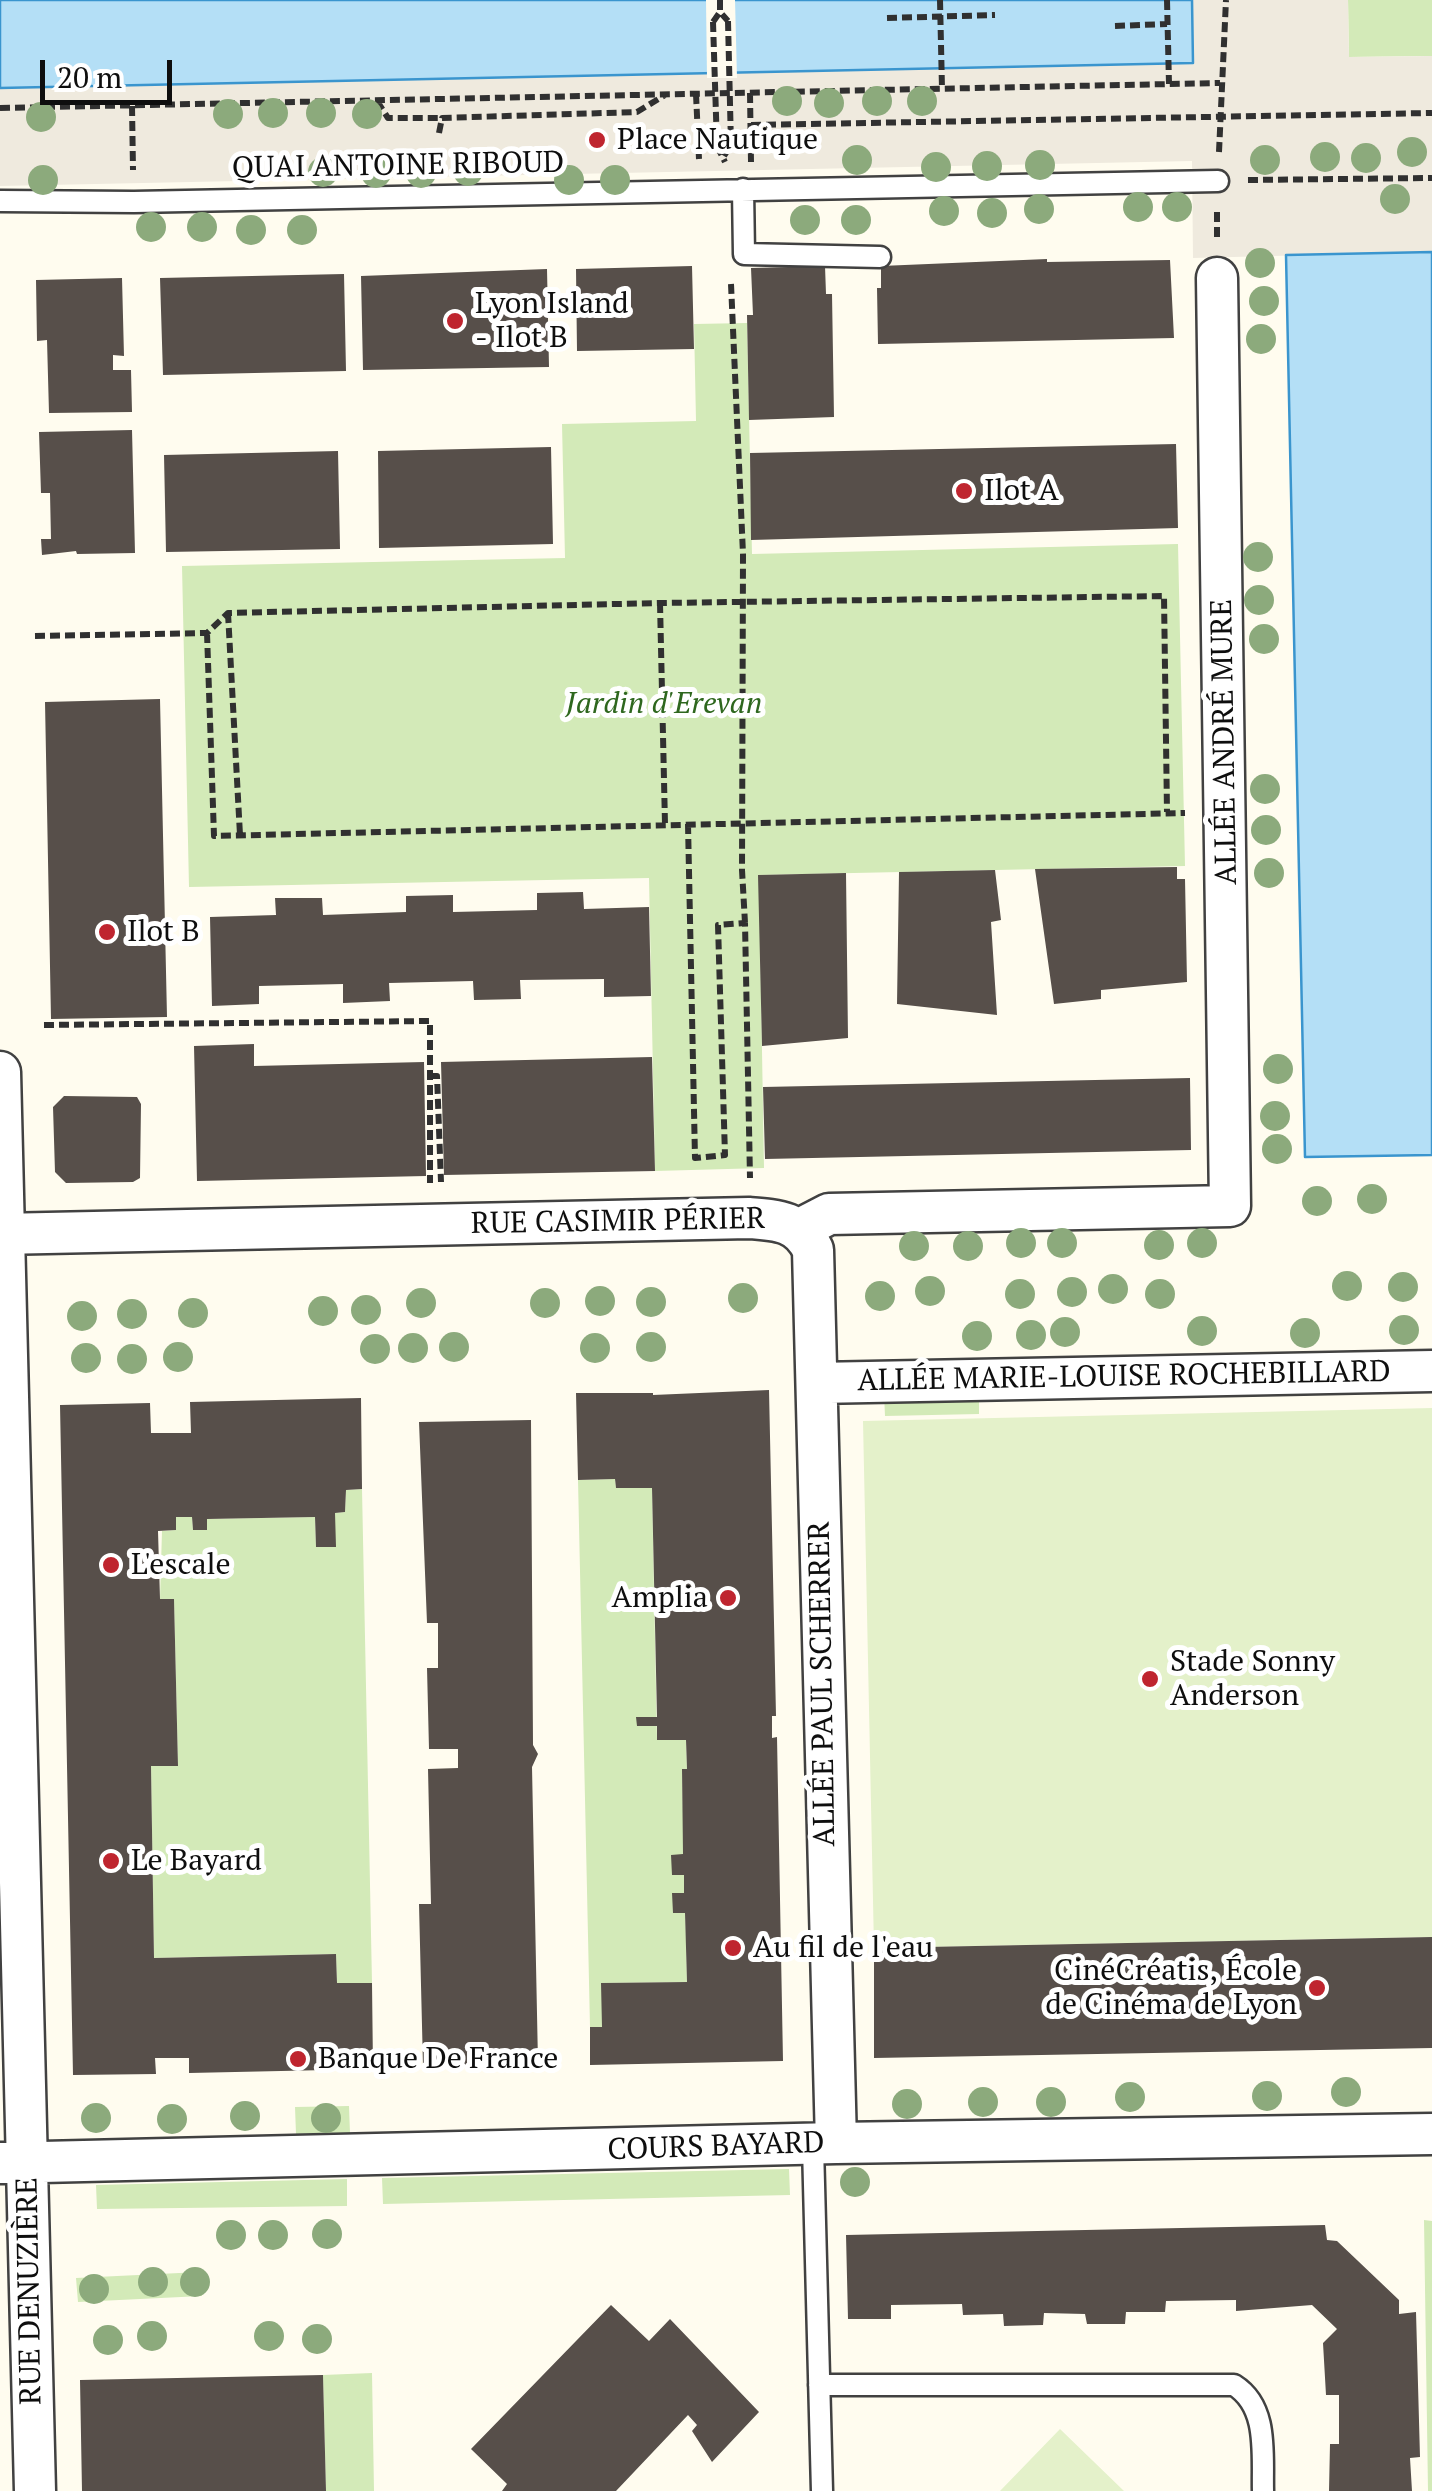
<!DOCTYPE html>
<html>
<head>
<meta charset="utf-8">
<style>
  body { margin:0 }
  #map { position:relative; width:1432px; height:2491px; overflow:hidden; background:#fffcef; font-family:"PT Serif",serif }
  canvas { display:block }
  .scale { position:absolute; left:40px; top:60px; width:132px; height:45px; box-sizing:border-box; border:5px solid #0e0e0e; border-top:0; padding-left:12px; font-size:30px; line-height:35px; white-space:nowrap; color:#0e0e0e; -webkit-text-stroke:8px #fff; paint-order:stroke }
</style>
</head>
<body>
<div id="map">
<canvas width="1432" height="2491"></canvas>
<div class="scale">20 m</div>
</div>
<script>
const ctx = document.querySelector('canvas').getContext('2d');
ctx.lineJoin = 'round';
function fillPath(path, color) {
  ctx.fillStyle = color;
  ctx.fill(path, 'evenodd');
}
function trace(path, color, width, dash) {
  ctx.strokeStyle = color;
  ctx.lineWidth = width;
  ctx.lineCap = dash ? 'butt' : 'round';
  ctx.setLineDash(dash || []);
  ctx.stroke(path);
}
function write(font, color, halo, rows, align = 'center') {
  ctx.font = font + ' "PT Serif",serif';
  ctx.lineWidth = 10;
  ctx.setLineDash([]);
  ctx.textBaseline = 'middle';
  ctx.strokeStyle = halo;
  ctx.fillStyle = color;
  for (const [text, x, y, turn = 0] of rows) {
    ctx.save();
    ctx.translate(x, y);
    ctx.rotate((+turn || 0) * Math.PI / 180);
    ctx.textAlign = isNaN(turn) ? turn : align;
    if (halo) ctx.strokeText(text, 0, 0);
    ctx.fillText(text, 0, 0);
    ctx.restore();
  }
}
fillPath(new Path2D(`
  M 1348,0 L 1432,0 L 1432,56 L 1349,57 Z
  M 747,323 L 752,554 L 1178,544 L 1185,866 L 759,875 L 764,1168 L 655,1171 L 649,878 L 189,887 L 182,566 L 565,558 L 562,424 L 696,421 L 694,324 Z
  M 979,1392 L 979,1414 L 885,1416 L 884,1394 Z
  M 615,1479 L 616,1488 L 652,1488 L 657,1740 L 686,1740 L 687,1769 L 682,1770 L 687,1982 L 602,1983 L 602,2027 L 590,2027 L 578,1480 Z
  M 362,1489 L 372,1983 L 337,1983 L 336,1954 L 154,1958 L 151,1766 L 178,1765 L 174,1600 L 160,1599 L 162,1531 L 176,1530 L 176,1517 L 192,1517 L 193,1530 L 207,1529 L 207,1519 L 315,1517 L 316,1547 L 335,1547 L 335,1513 L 345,1512 L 346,1490 Z
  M 349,2106 L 350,2133 L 296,2134 L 295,2107 Z
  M 789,2169 L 790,2195 L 383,2204 L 382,2178 Z
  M 347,2179 L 347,2206 L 97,2209 L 96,2185 Z
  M 1424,2220 L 1432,2221 L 1432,2491 L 1428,2491 Z
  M 200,2272 L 202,2296 L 78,2302 L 76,2278 Z
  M 372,2373 L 374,2491 L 326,2491 L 323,2375 Z`), '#d3eab8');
fillPath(new Path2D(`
  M 1432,1408 L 1432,1937 L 874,1948 L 863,1421 Z
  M 1060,2429 L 1124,2491 L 1000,2491 Z`), '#e4f1ca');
fillPath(new Path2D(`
  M 1192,0 L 1348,0 L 1349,57 L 1432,56 L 1432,252 L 1193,258 L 1192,161 L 0,186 L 0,88 L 1192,63 Z`), '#efeade');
const water = new Path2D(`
  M 0,0 L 1192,0 L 1193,63 L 0,88 Z
  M 1432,252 L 1432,1155 L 1305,1157 L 1286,255 Z`);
fillPath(water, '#b4dff6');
trace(water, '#3a95ce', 2.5);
fillPath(new Path2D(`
  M 706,0 L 735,0 L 737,78 L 707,78 Z`), '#fffcef');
fillPath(new Path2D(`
  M 1047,259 L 1047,262 L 1170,260 L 1174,338 L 878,344 L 877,288 L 881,288 L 881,266 Z
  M 692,266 L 694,349 L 577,351 L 576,269 Z
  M 825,266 L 826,294 L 832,294 L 834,417 L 749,420 L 747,315 L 753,315 L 751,268 Z
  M 547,269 L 549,367 L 363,370 L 361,276 Z
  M 344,274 L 346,371 L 163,375 L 160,278 Z
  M 122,278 L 124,356 L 113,355 L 113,370 L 131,370 L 132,412 L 49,413 L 47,340 L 37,341 L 36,280 Z
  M 132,430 L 135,553 L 77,554 L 76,551 L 42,555 L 41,539 L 51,539 L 50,493 L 41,493 L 39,432 Z
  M 1176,444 L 1178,528 L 751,540 L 750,453 Z
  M 551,447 L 553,544 L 379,548 L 378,451 Z
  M 338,451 L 340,549 L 166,552 L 164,455 Z
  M 160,699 L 167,1017 L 51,1019 L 45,702 Z
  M 1177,867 L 1177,879 L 1185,879 L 1187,982 L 1101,990 L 1101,999 L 1054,1004 L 1035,869 Z
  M 995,870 L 1001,920 L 991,922 L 997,1015 L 897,1004 L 899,872 Z
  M 846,873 L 848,1038 L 762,1046 L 758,875 Z
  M 583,892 L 584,909 L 649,907 L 651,996 L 604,997 L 604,979 L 520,980 L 521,999 L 474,1000 L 473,981 L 389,983 L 390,1001 L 343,1003 L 343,984 L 259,986 L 259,1004 L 212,1006 L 210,917 L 276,915 L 275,898 L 322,898 L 323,915 L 406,912 L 406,896 L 453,895 L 453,912 L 537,910 L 537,893 Z
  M 254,1044 L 254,1066 L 424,1062 L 426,1176 L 197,1181 L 194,1046 Z
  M 652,1057 L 655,1171 L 444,1175 L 441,1062 Z
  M 1190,1078 L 1191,1150 L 765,1159 L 763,1087 Z
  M 64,1096 L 137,1097 L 141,1104 L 140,1178 L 133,1182 L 66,1183 L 55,1172 L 53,1107 Z
  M 769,1390 L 776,1716 L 772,1716 L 772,1738 L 777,1737 L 783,2061 L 590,2065 L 590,2027 L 602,2027 L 601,1983 L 687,1982 L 685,1913 L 673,1913 L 672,1893 L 684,1893 L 684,1875 L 672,1875 L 671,1855 L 683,1854 L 682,1769 L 687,1769 L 686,1740 L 657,1740 L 657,1726 L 637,1726 L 636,1717 L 657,1717 L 652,1488 L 616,1488 L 615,1479 L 578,1480 L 576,1393 L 653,1393 L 653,1395 Z
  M 361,1398 L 362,1489 L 346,1490 L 345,1512 L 335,1513 L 336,1547 L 316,1547 L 315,1517 L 207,1519 L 207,1530 L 193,1530 L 192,1517 L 176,1517 L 176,1530 L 158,1531 L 160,1599 L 174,1599 L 178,1766 L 151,1766 L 154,1958 L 336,1954 L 337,1983 L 372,1983 L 373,2069 L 189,2073 L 189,2058 L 155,2058 L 156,2074 L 73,2075 L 60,1405 L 150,1403 L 151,1433 L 191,1433 L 190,1402 Z
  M 531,1420 L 533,1745 L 538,1754 L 532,1767 L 538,2063 L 423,2066 L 419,1904 L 431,1904 L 428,1769 L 458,1768 L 458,1749 L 429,1749 L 427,1668 L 438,1668 L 438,1623 L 427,1623 L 419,1422 Z
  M 1432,1937 L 1432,2048 L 874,2058 L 874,1948 Z
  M 1325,2225 L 1327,2240 L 1337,2241 L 1399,2300 L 1399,2314 L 1416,2312 L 1420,2457 L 1410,2458 L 1412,2491 L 1329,2491 L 1330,2444 L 1339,2444 L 1339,2395 L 1326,2395 L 1323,2343 L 1337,2329 L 1312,2305 L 1236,2311 L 1236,2300 L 1166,2301 L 1165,2312 L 1126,2312 L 1125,2324 L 1087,2324 L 1085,2314 L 1044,2313 L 1043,2325 L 1004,2326 L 1003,2314 L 963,2315 L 962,2304 L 891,2305 L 891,2319 L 848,2319 L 846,2235 Z
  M 611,2305 L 649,2341 L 670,2319 L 759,2412 L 712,2462 L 692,2431 L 697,2425 L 688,2415 L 616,2491 L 502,2491 L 507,2484 L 471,2449 Z
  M 323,2375 L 326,2491 L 82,2491 L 80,2380 Z`), '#574f4a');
const lane = new Path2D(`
  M 743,189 L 744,254 L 880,257
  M 0,201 L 134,202 L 1218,181
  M 813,2146 L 822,2491
  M 819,2385 L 1234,2385 C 1269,2407 1262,2454 1263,2491`);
const street = new Path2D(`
  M 0,1072 L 35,2491
  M 800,1229 L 829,1214 L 1230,1206 L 1217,278
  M 0,1234 L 749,1218 C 777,1220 800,1221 813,1250 L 836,2143
  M 817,1383 L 1432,1371
  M 0,2163 L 836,2143 L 1432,2134`);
trace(lane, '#414141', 25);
trace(street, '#414141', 45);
trace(new Path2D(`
  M 720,0 L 720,12 L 728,21
  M 940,0 L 942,89
  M 1167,0 L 1169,84
  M 887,18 L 995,15
  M 713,22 L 720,12
  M 1115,26 L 1167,24
  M 750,93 L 751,162
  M 696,94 L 699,159
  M 377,101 L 388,118 L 442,118
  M 132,106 L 133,170
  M 0,108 L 1220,83
  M 751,125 L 1432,113
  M 439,133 L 442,118 L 637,112 L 665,95
  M 717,146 L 725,162
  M 1219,152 L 1226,0
  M 724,156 L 731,145
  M 1248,180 L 1432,178
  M 1217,237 L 1217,210
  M 731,284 L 743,554 L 742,870 L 745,923
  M 660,603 L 665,824
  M 228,613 L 240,835
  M 207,633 L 214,836 L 1185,813
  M 35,636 L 207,633 L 228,613 L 660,603 L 1164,596 L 1167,812
  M 688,824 L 695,1158 L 725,1155 L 718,925 L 745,923 L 750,1178
  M 44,1025 L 430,1021 L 430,1183
  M 430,1076 L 437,1076 L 441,1182`), '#303030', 6, [10, 5]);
trace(lane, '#fff', 20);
trace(street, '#fff', 40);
trace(new Path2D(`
  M 728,21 L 731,145
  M 713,22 L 717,146`), '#303030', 6, [10, 5]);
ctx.fillStyle = '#8caa7c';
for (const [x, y] of [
  [787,101],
  [877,101],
  [922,101],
  [829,103],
  [273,113],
  [321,113],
  [228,114],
  [367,114],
  [41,117],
  [1412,152],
  [1325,157],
  [1366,158],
  [857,160],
  [1265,160],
  [1040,165],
  [987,166],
  [936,167],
  [468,171],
  [323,172],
  [376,173],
  [421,173],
  [43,180],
  [569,180],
  [615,180],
  [1395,199],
  [1138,207],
  [1177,207],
  [1039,209],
  [944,211],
  [992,213],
  [805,220],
  [856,220],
  [151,227],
  [202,227],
  [251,230],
  [302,230],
  [1260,263],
  [1264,301],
  [1261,339],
  [1258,557],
  [1259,600],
  [1264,639],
  [1265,789],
  [1266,830],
  [1269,873],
  [1278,1069],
  [1275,1116],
  [1277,1149],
  [1372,1199],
  [1317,1201],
  [1021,1243],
  [1062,1243],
  [1202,1243],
  [1159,1245],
  [914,1246],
  [968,1246],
  [1347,1286],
  [1403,1287],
  [1113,1289],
  [930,1291],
  [1072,1292],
  [1020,1294],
  [1160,1294],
  [880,1296],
  [743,1298],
  [600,1301],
  [651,1302],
  [421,1303],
  [545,1303],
  [366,1310],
  [323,1311],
  [193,1313],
  [132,1314],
  [82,1316],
  [1404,1330],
  [1202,1331],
  [1065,1332],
  [1305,1333],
  [1031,1335],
  [977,1336],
  [454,1347],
  [651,1347],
  [413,1348],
  [595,1348],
  [375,1349],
  [178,1357],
  [86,1358],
  [132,1359],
  [1346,2092],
  [1267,2096],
  [1130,2097],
  [983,2102],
  [1051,2102],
  [907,2104],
  [245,2116],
  [96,2118],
  [326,2118],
  [172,2119],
  [855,2182],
  [327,2234],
  [231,2235],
  [273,2235],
  [153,2282],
  [195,2282],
  [94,2289],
  [152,2336],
  [269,2336],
  [317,2339],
  [108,2340]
]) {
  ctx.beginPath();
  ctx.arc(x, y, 15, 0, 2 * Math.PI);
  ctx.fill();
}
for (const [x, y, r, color] of [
  [597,140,10,"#bf252f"],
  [455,321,10,"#bf252f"],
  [964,491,10,"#bf252f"],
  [107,932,10,"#bf252f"],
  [111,1565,10,"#bf252f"],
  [728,1598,10,"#bf252f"],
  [1150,1679,10,"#bf252f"],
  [111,1861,10,"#bf252f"],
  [733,1948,10,"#bf252f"],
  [1317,1988,10,"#bf252f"],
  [298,2059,10,"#bf252f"]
]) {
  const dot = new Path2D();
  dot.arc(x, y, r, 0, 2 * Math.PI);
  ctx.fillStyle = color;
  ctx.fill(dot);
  trace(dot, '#fff', 4);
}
write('30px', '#0e0e0e', '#fff', [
  ["Place Nautique",617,140],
  ["Lyon Island",475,304],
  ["- Ilot B",475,338],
  ["Ilot A",984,491],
  ["Ilot B",127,932],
  ["L'escale",131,1565],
  ["Amplia",708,1598,"right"],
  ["Stade Sonny",1170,1662],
  ["Anderson",1170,1696],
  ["Le Bayard",131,1861],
  ["Au fil de l'eau",753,1948],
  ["CinéCréatis, École",1297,1971,"right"],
  ["de Cinéma de Lyon",1297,2005,"right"],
  ["Banque De France",318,2059]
], 'left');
write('30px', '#0e0e0e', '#fff', [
  ["QUAI ANTOINE RIBOUD",398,166,-1],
  ["ALLÉE ANDRÉ MURE",1225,742,-91],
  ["RUE CASIMIR PÉRIER",618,1222,-1],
  ["ALLÉE MARIE-LOUISE ROCHEBILLARD",1124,1377,-1],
  ["ALLÉE PAUL SCHERRER",823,1684,-91],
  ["COURS BAYARD",716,2147,-2],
  ["RUE DENUZIÈRE",30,2291,-91]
]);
write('italic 30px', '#2e671e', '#fff', [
  ["Jardin d'Erevan",664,704]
]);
</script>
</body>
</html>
